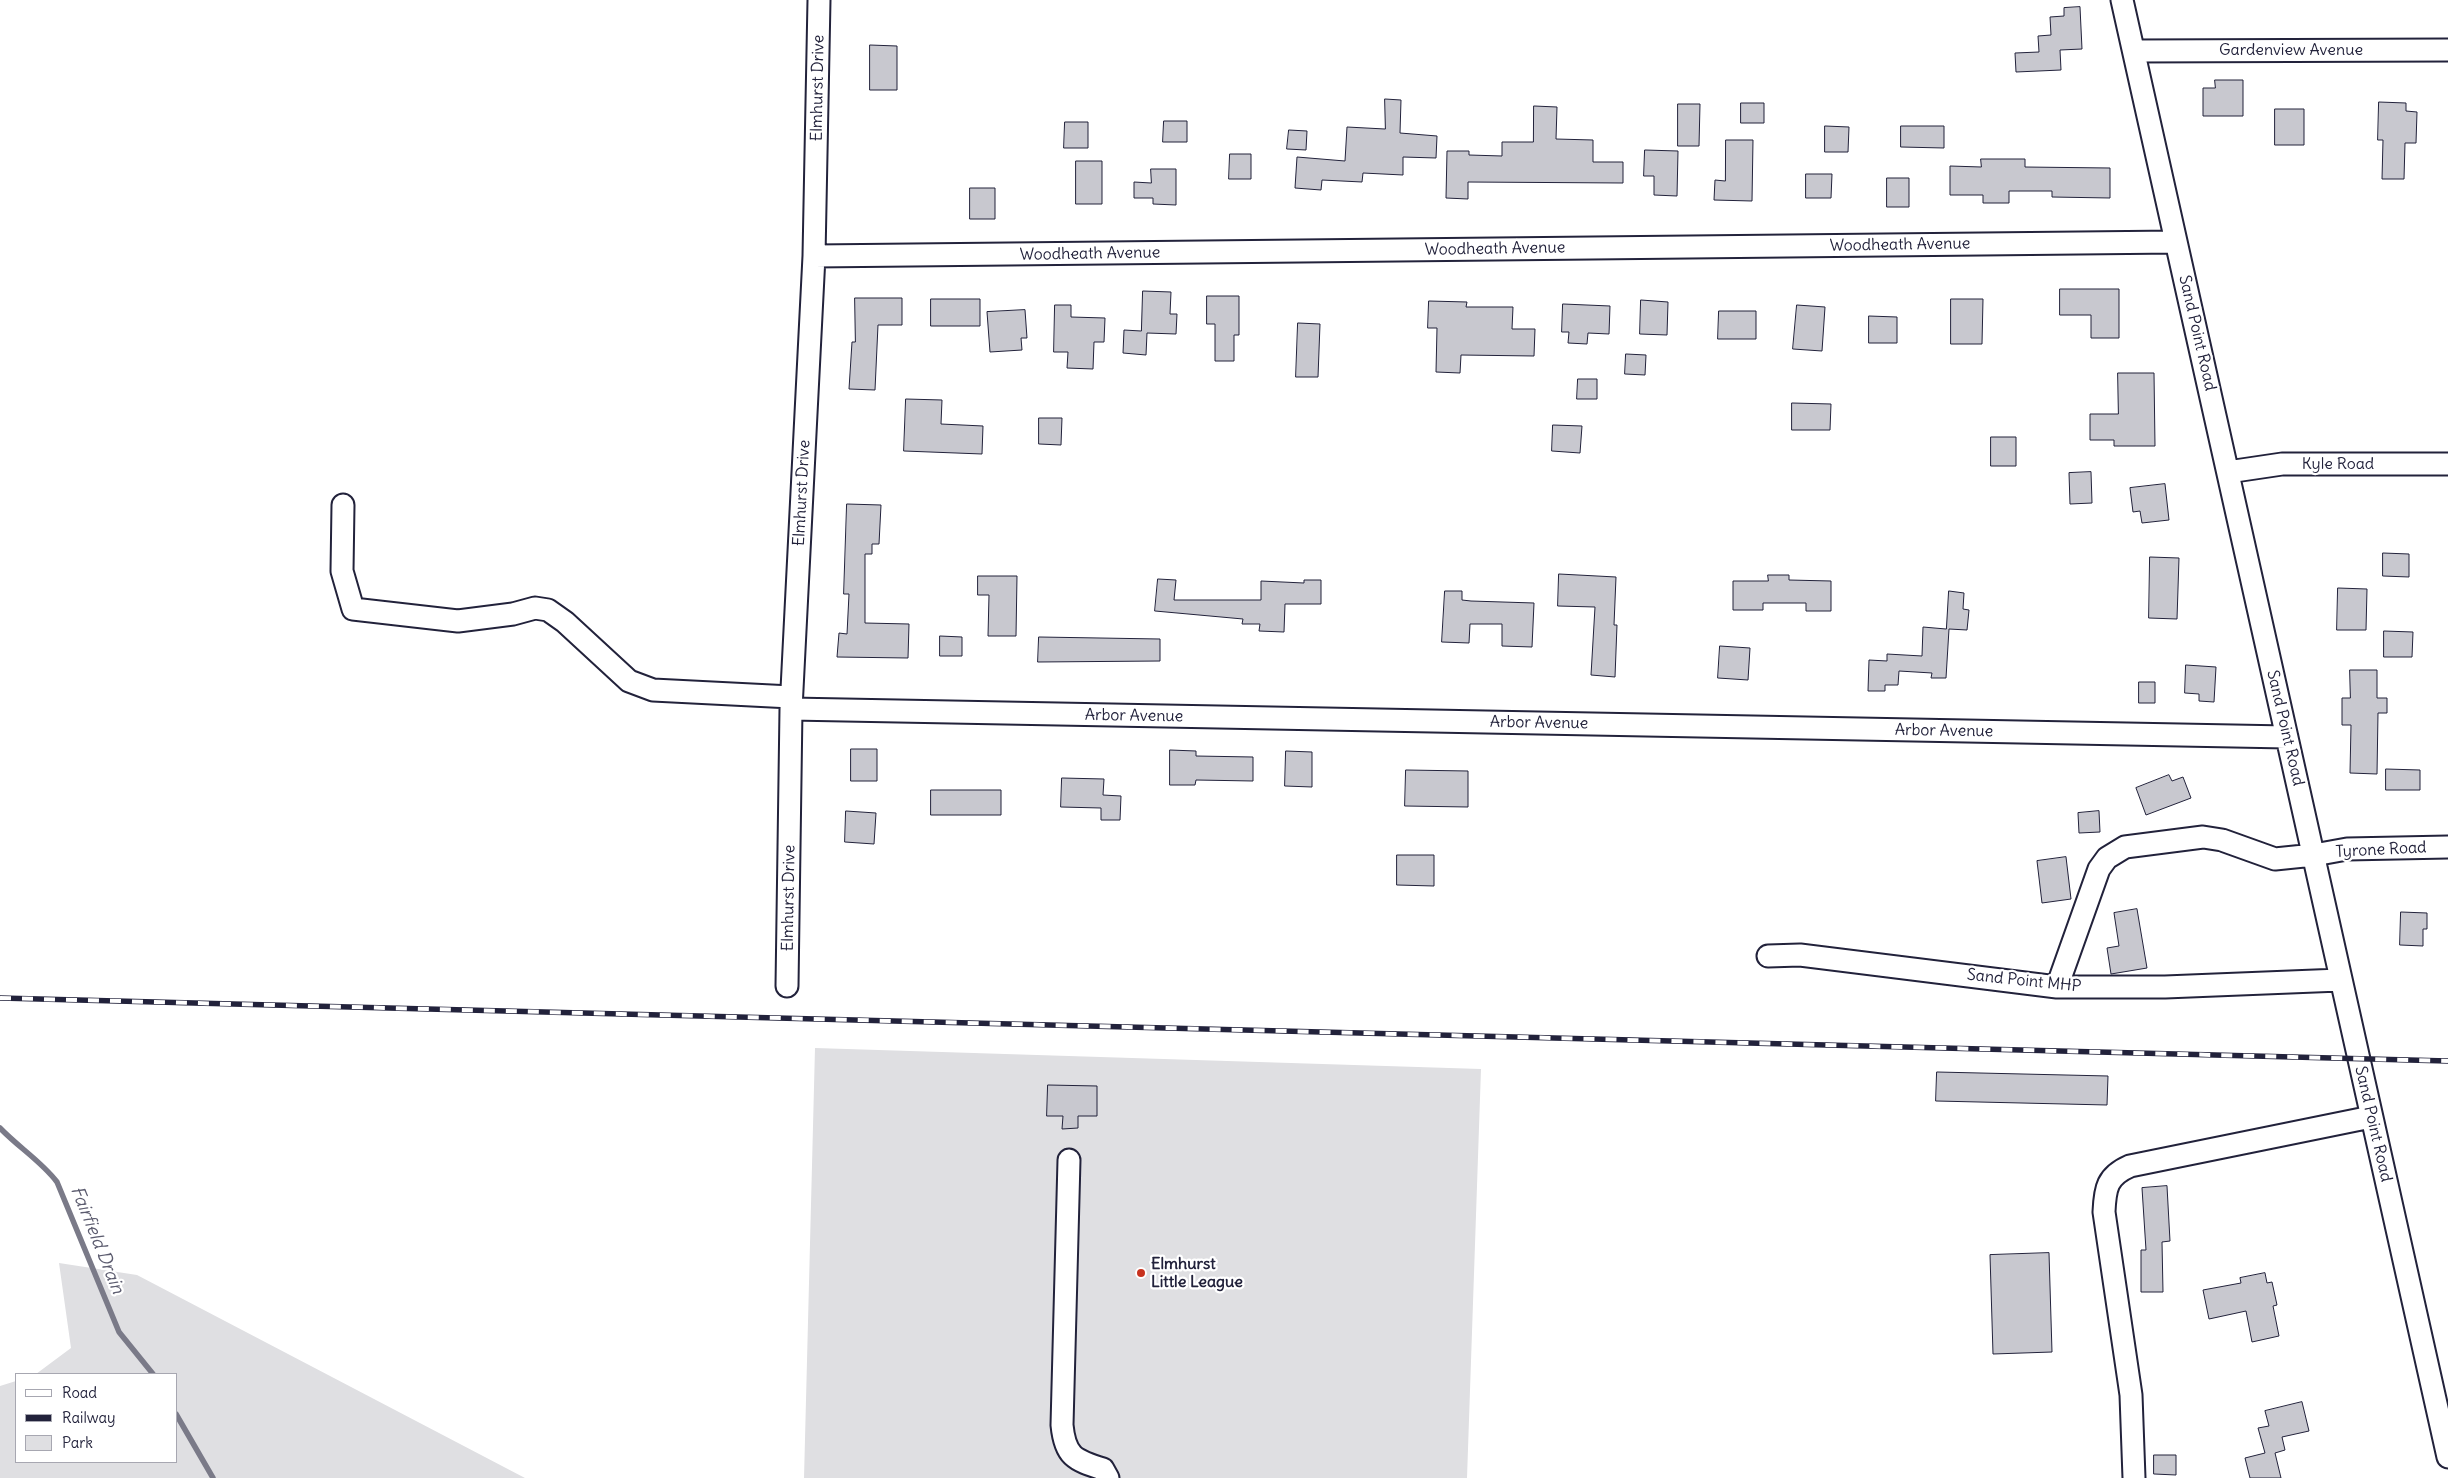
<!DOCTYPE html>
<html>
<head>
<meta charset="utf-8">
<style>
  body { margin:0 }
  #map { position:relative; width:2448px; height:1478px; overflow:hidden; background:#fff; font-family:Delius,sans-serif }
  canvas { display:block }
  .legend { position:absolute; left:15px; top:1373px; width:162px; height:90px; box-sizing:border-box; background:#fff; border:1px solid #a7a7b1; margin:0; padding:6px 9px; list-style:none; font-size:15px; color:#22223b }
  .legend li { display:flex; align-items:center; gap:10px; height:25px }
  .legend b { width:25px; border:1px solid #a7a7b1 }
</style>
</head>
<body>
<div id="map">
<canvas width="2448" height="1478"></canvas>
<ul class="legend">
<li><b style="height:6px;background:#fff"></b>Road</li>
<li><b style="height:6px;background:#22223b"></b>Railway</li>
<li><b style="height:14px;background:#dfdfe2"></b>Park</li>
</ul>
</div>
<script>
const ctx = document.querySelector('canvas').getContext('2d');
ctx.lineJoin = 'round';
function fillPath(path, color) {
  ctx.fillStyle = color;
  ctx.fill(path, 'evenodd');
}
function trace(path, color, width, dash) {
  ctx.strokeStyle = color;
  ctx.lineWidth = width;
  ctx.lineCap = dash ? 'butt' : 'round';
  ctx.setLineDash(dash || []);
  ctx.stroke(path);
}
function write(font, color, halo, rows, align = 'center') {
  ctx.font = font + ' Delius,sans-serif';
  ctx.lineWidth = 4.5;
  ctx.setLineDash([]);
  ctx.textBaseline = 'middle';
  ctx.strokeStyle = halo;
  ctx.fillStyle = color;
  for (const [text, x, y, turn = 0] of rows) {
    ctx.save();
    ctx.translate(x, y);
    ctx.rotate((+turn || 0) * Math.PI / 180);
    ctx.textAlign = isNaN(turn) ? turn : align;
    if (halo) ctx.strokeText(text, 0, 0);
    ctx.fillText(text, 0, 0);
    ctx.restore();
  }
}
fillPath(new Path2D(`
  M 815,1048 L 1481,1069 L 1467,1478 L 804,1478 Z
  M 59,1263 L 137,1275 L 525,1478 L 0,1478 L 0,1386 L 16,1381 L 16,1462 L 176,1462 L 176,1374 L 36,1374 L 71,1348 Z`), '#dfdfe2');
trace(new Path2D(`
  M 0,1128 C 18,1147 41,1161 57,1182 L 119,1332 L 153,1374
  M 176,1414 L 213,1478`), '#7a7a88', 5.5);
const building = new Path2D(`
  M 2080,7 L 2082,49 L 2060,50 L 2061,70 L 2016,72 L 2015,53 L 2039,52 L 2038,36 L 2051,35 L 2050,17 L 2064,16 L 2064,8 Z
  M 870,45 L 897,46 L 897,90 L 870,90 Z
  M 2215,80 L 2243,80 L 2243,116 L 2203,116 L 2203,88 L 2215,88 Z
  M 1385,99 L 1401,100 L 1400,133 L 1437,136 L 1436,158 L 1403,157 L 1403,175 L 1363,173 L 1362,182 L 1322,180 L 1321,190 L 1295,188 L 1297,157 L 1345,161 L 1347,127 L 1385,129 Z
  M 2379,102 L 2406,103 L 2406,111 L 2417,112 L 2416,143 L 2405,143 L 2404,179 L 2382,179 L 2383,140 L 2378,140 Z
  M 1741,103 L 1764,103 L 1764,123 L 1741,123 Z
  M 1678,104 L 1700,104 L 1699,146 L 1678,146 Z
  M 1534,106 L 1557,107 L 1556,139 L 1593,140 L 1593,162 L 1623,162 L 1623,183 L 1468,182 L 1468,199 L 1446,198 L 1447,151 L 1469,151 L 1469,155 L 1502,156 L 1502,142 L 1533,142 Z
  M 2275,109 L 2304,109 L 2304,145 L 2275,145 Z
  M 1164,121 L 1187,121 L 1187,142 L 1163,142 Z
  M 1065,122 L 1088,122 L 1088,148 L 1064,148 Z
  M 1825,126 L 1849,127 L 1848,152 L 1825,152 Z
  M 1901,126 L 1944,126 L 1944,148 L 1901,147 Z
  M 1289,130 L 1307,131 L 1306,150 L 1287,149 Z
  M 1726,140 L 1753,140 L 1752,201 L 1714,200 L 1715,180 L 1725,181 Z
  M 1645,150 L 1678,151 L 1677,196 L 1654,195 L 1654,176 L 1644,176 Z
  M 1230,154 L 1251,154 L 1251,179 L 1229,179 Z
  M 1981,159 L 2025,159 L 2025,167 L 2110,168 L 2110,198 L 2052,197 L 2052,191 L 2009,191 L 2009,203 L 1983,203 L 1983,195 L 1950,195 L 1950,166 L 1981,167 Z
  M 1076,161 L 1102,161 L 1102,204 L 1076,204 Z
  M 1151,169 L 1176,169 L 1176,205 L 1153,204 L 1153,198 L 1134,198 L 1134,182 L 1151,183 Z
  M 1806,174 L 1832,174 L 1831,198 L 1806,198 Z
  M 1887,178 L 1909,178 L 1909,207 L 1887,207 Z
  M 970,188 L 995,188 L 995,219 L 970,219 Z
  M 2060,289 L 2119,289 L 2119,338 L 2091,338 L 2091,315 L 2060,315 Z
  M 1143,291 L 1171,292 L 1170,314 L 1177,314 L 1176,334 L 1147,333 L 1146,355 L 1123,353 L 1124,330 L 1141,331 Z
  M 1207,296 L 1239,296 L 1239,335 L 1234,335 L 1234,361 L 1215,361 L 1215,324 L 1207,324 Z
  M 855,298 L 902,298 L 902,325 L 878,325 L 875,390 L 849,389 L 852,342 L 855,342 Z
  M 931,299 L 980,299 L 980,326 L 931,326 Z
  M 1951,299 L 1983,299 L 1982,344 L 1951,344 Z
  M 1641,300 L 1668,302 L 1667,335 L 1640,334 Z
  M 1429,301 L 1467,302 L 1466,307 L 1513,307 L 1512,329 L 1535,329 L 1534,356 L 1461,355 L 1460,373 L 1436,372 L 1437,328 L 1428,328 Z
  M 1563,304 L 1610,306 L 1609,334 L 1588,333 L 1587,344 L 1568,343 L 1569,332 L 1562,332 Z
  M 1055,305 L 1071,305 L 1071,317 L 1105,318 L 1104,342 L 1094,342 L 1093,369 L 1067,368 L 1068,352 L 1054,352 Z
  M 1797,305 L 1825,307 L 1822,351 L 1793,349 Z
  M 1025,310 L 1027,338 L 1021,338 L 1022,350 L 990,352 L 987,312 Z
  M 1719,311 L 1756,311 L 1756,339 L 1718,339 Z
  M 1869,316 L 1897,317 L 1897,343 L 1869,343 Z
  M 1298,323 L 1320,324 L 1318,377 L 1296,377 Z
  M 1626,354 L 1646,355 L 1645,375 L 1625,374 Z
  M 2118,373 L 2154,373 L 2155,446 L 2114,446 L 2114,440 L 2090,440 L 2090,414 L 2118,414 Z
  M 1578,379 L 1597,379 L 1597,399 L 1577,399 Z
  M 906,399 L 942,400 L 941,424 L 983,426 L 982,454 L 904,451 Z
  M 1792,403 L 1831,404 L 1830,430 L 1792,430 Z
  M 1039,418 L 1062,418 L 1061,445 L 1039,444 Z
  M 1553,425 L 1582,426 L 1580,453 L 1552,451 Z
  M 1991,437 L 2016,437 L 2016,466 L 1991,466 Z
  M 2091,472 L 2092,503 L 2070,504 L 2069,473 Z
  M 2165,484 L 2169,520 L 2142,523 L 2140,511 L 2133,512 L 2130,488 Z
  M 847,504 L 881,505 L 879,544 L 872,544 L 872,554 L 865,554 L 865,623 L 909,624 L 908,658 L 837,657 L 839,633 L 847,634 L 849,594 L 844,594 Z
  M 2383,553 L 2409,554 L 2409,577 L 2383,576 Z
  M 2150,557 L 2179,558 L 2177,619 L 2149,618 Z
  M 1559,574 L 1616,577 L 1614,625 L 1617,625 L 1615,677 L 1591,675 L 1595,607 L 1558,606 Z
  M 1768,575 L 1789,575 L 1789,580 L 1831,581 L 1831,611 L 1806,611 L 1806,603 L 1763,603 L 1763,610 L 1733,610 L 1733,581 L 1768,581 Z
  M 978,576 L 1017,576 L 1016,636 L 988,636 L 989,595 L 978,595 Z
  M 1158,579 L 1176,580 L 1174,600 L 1261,600 L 1261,581 L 1304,583 L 1304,580 L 1321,580 L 1321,604 L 1285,604 L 1284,632 L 1259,631 L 1260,624 L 1242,624 L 1243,619 L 1155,611 Z
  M 2338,588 L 2367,589 L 2366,630 L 2337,630 Z
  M 1445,591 L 1462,591 L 1462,600 L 1471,601 L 1534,603 L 1532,647 L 1502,646 L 1502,624 L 1470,624 L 1469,643 L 1442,642 Z
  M 1949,591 L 1964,593 L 1963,609 L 1969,610 L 1967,630 L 1949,629 L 1946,678 L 1931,678 L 1932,673 L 1899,671 L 1898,685 L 1885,685 L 1885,691 L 1868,691 L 1869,660 L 1887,661 L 1887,654 L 1922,656 L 1923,627 L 1946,629 Z
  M 2384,631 L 2413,632 L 2412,657 L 2384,657 Z
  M 940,636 L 962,637 L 962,656 L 940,656 Z
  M 1039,637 L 1160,639 L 1160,661 L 1038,662 Z
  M 1720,646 L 1750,648 L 1748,680 L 1718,678 Z
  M 2186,665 L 2216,667 L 2214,702 L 2199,701 L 2199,694 L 2185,693 Z
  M 2350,670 L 2377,670 L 2377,698 L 2387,698 L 2387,713 L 2378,713 L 2377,774 L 2350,773 L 2351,725 L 2342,725 L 2342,698 L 2350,698 Z
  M 2139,682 L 2155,682 L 2155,703 L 2139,703 Z
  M 851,749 L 877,749 L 877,781 L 851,781 Z
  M 1170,750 L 1196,751 L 1196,756 L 1253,757 L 1253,781 L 1196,780 L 1195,785 L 1170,785 Z
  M 1286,751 L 1312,752 L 1312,787 L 1285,786 Z
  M 2386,769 L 2420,770 L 2420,790 L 2386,790 Z
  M 1406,770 L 1468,771 L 1468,807 L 1405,806 Z
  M 2169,775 L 2172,781 L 2183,777 L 2191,798 L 2146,815 L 2136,788 Z
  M 1062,778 L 1104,779 L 1103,795 L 1121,796 L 1120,820 L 1101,820 L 1101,808 L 1061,807 Z
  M 931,790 L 1001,790 L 1001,815 L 931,815 Z
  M 846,811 L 876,813 L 874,844 L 845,842 Z
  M 2099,811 L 2100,832 L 2079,833 L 2078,813 Z
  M 1397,855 L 1434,855 L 1434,886 L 1397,885 Z
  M 2066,857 L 2071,899 L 2042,903 L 2037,861 Z
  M 2137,909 L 2147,968 L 2111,974 L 2107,948 L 2119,946 L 2114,913 Z
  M 2401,912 L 2427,913 L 2427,929 L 2423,929 L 2423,946 L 2400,945 Z
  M 1937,1072 L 2108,1076 L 2107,1105 L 1936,1101 Z
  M 1048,1085 L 1097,1086 L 1097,1116 L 1078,1116 L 1078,1128 L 1062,1129 L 1063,1116 L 1047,1116 Z
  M 2167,1186 L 2170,1241 L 2162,1242 L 2163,1292 L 2141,1292 L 2141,1250 L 2146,1250 L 2142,1188 Z
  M 2049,1253 L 2052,1352 L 1993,1354 L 1990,1255 Z
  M 2265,1273 L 2267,1283 L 2272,1282 L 2277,1305 L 2273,1306 L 2279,1336 L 2252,1342 L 2246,1311 L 2209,1319 L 2203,1290 L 2241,1283 L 2240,1278 Z
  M 2302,1402 L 2309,1431 L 2282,1437 L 2285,1450 L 2275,1453 L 2281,1478 L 2250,1478 L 2245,1458 L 2265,1453 L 2258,1428 L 2269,1426 L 2265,1411 Z
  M 2154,1455 L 2176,1455 L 2176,1475 L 2154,1474 Z`);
fillPath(building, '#c8c8cf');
trace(building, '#22223b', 1);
const minor = new Path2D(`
  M 2122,0 L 2448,1457
  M 2134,51 L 2448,50
  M 814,256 L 2176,242
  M 2228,472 L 2282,464 L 2448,464
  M 343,505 L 342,571 L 353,609 L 458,621 L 513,614 L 535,608 L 548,610 L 565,622 L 629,681 L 653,690 L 791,697
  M 791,709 L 2287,737
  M 1768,956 L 1800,955 L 2057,987 L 2165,987 L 2340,980
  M 787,986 L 791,709 L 814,256 L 819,0
  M 2057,987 L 2099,869 L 2107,858 L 2125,847 L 2203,837 L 2222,840 L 2275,859 L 2314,855 L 2347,849 L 2448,847
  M 1069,1160 L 1062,1425 C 1065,1456 1074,1460 1103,1469 L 1108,1478
  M 2134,1478 L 2131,1395 L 2104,1212 C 2105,1188 2107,1176 2130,1166 L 2371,1117`);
trace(minor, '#22223b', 25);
trace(minor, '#fff', 21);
const rail = new Path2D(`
  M 0,998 L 2448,1061`);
trace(rail, '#22223b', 5.5);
trace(rail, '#fff', 4, [11]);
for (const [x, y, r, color] of [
  [1141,1273,5,"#c8321e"]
]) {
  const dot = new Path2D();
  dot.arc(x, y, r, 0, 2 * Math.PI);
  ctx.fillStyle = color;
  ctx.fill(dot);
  trace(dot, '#fff', 2);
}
write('16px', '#22223b', '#fff', [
  ["Gardenview Avenue",2291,50],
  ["Elmhurst Drive",818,88,-89],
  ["Woodheath Avenue",1900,245,-1],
  ["Woodheath Avenue",1495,249,-1],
  ["Woodheath Avenue",1090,254,-1],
  ["Sand Point Road",2197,333,77],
  ["Kyle Road",2338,464],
  ["Elmhurst Drive",802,493,-87],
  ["Arbor Avenue",1134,716,1],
  ["Arbor Avenue",1539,723,1],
  ["Sand Point Road",2285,728,77],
  ["Arbor Avenue",1944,731,1],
  ["Tyrone Road",2381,850,-3],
  ["Elmhurst Drive",789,898,-89],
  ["Sand Point MHP",2024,981,6],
  ["Sand Point Road",2373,1124,77]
]);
write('bold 16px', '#22223b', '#fff', [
  ["Elmhurst",1151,1264],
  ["Little League",1151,1282]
], 'left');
write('italic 18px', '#5c5c6f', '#fff', [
  ["Fairfield Drain",97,1240,68]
]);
</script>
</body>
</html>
